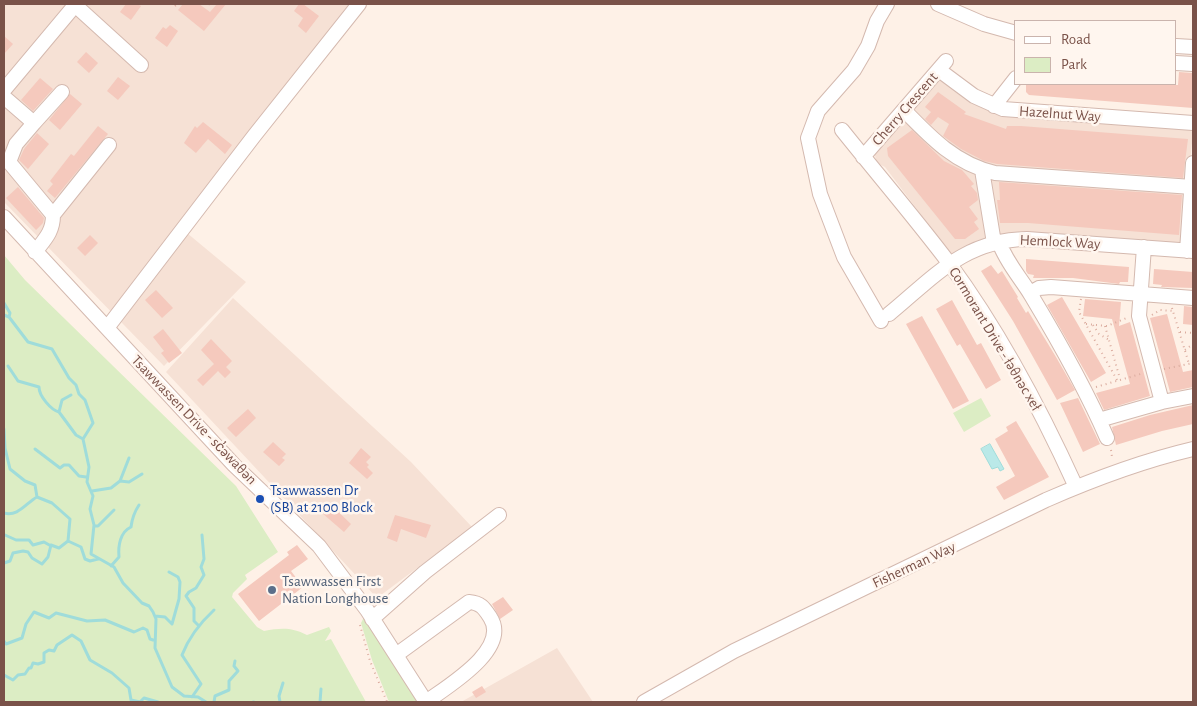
<!DOCTYPE html>
<html>
<head>
<meta charset="utf-8">
<style>
  body { margin:0 }
  #map { position:relative; width:1197px; height:706px; overflow:hidden; background:#fef1e7; font-family:"Alegreya Sans",sans-serif }
  canvas { display:block }
  .frame { position:absolute; inset:0; border:5px solid #7a5249; pointer-events:none }
  .legend { position:absolute; left:1014px; top:20px; width:162px; height:65px; box-sizing:border-box; background:#fff6ef; border:1px solid #cab4ad; margin:0; padding:6px 9px; list-style:none; font-size:15px; color:#7a5249 }
  .legend li { display:flex; align-items:center; gap:10px; height:25px }
  .legend b { width:25px; border:1px solid #cab4ad }
</style>
</head>
<body>
<div id="map">
<canvas width="1197" height="706"></canvas>
<div class="frame"></div>
<ul class="legend">
<li><b style="height:6px;background:#fff"></b>Road</li>
<li><b style="height:14px;background:#dcedc4"></b>Park</li>
</ul>
</div>
<script>
const ctx = document.querySelector('canvas').getContext('2d');
ctx.lineJoin = 'round';
function fillPath(path, color) {
  ctx.fillStyle = color;
  ctx.fill(path, 'evenodd');
}
function trace(path, color, width, dash) {
  ctx.strokeStyle = color;
  ctx.lineWidth = width;
  ctx.lineCap = dash ? 'butt' : 'round';
  ctx.setLineDash(dash || []);
  ctx.stroke(path);
}
function write(font, color, halo, rows, align = 'center') {
  ctx.font = font + ' "Alegreya Sans",sans-serif';
  ctx.lineWidth = 5;
  ctx.setLineDash([]);
  ctx.textBaseline = 'middle';
  ctx.strokeStyle = halo;
  ctx.fillStyle = color;
  for (const [text, x, y, turn = 0] of rows) {
    ctx.save();
    ctx.translate(x, y);
    ctx.rotate((+turn || 0) * Math.PI / 180);
    ctx.textAlign = isNaN(turn) ? turn : align;
    if (halo) ctx.strokeText(text, 0, 0);
    ctx.fillText(text, 0, 0);
    ctx.restore();
  }
}
fillPath(new Path2D(`
  M 4,4 L 368,4 L 187,233 L 246,282 L 164,366 L 4,202 Z
  M 938,79 L 945,80 L 953,90 L 978,106 L 1009,116 L 1190,129 L 1193,133 L 1188,181 L 1007,171 L 966,159 L 928,130 L 912,108 Z
  M 903,117 L 974,171 L 978,177 L 987,239 L 954,253 L 950,253 L 885,167 L 877,163 L 874,152 Z
  M 986,176 L 1184,190 L 1181,246 L 998,235 Z
  M 233,298 L 411,462 L 472,527 L 377,598 L 166,372 Z
  M 557,648 L 593,702 L 461,702 Z`), '#f6e1d5');
fillPath(new Path2D(`
  M 4,255 L 25,280 L 236,486 L 278,552 L 245,575 L 247,579 L 233,593 L 232,597 L 257,627 L 264,631 C 281,628 291,627 307,635 L 329,627 L 331,631 L 325,641 L 331,639 L 366,702 L 4,702 Z
  M 981,398 L 991,416 L 964,432 L 953,413 Z
  M 364,617 L 419,702 L 389,702 L 372,660 L 361,623 Z`), '#dcedc4');
const water = new Path2D(`
  M 990,444 L 1004,469 L 1000,471 L 998,467 L 992,469 L 981,449 Z`);
fillPath(water, '#bae9e8');
trace(water, '#9fdcda', 1);
trace(new Path2D(`
  M 4,303 L 10,313 L 9,317
  M 4,315 L 9,317 L 28,342 L 52,349 L 69,378 L 76,385 L 79,394 L 85,400 L 93,423 L 83,439 L 89,467 L 87,482 L 93,496 L 90,509 L 94,525 L 91,554 L 114,567 L 123,583 L 142,603 L 149,606 L 153,612 L 156,619 L 155,648 L 172,687 L 184,696 L 198,697 L 206,702
  M 8,366 L 18,381 L 39,387 C 39,396 51,410 59,412 L 76,435 L 83,439
  M 59,412 L 62,400 L 71,395
  M 4,429 L 5,448 L 10,469 L 25,481 L 35,485 L 37,497
  M 35,449 L 60,468 L 64,465 L 69,465 L 79,476 L 86,477
  M 120,481 L 129,482 L 142,474
  M 92,491 L 111,488 L 120,481 L 129,458
  M 37,497 L 52,503 L 70,519 L 68,541 L 81,547 L 85,559 L 90,561 L 98,559
  M 4,513 C 18,517 26,503 37,497
  M 94,526 L 98,526 L 114,510
  M 5,535 L 16,540 L 29,540 L 33,545 L 44,542 L 51,546
  M 4,563 L 10,561 L 13,553 L 23,551 L 28,552 L 32,558 L 42,564 L 48,557 L 51,545 L 59,548 L 68,541
  M 111,566 L 119,557 C 118,546 120,532 131,527 C 132,519 135,511 139,505
  M 155,616 L 165,617 L 172,624 L 179,599 L 180,582 L 178,577 L 169,572
  M 198,625 L 194,621 L 194,608 L 186,596 L 189,592 L 196,588 L 204,575 L 201,567 L 204,559 L 202,535
  M 4,641 L 6,644 L 22,638 L 26,624 L 34,612 L 49,618 L 56,613 L 87,621 L 105,620 L 134,632 L 143,628 L 147,630 L 150,639 L 153,640
  M 4,675 L 13,680 L 18,675 L 25,674 L 29,668 L 31,668 L 33,663 L 38,664 L 44,662 L 44,653 L 49,650 L 54,651 L 57,645 L 72,635 L 81,641 L 90,660 L 112,673 L 129,688 L 131,700 L 140,702 L 144,698 L 158,702
  M 192,697 L 201,684 L 182,655 C 189,637 200,623 214,610
  M 214,702 L 215,696 L 229,690 L 229,681 L 238,671 L 234,666 L 235,661
  M 253,702 L 254,702
  M 280,702 L 279,696 L 283,683
  M 320,702 L 321,689`), '#9fdcda', 3);
fillPath(new Path2D(`
  M 126,4 L 137,4 L 141,6 L 131,20 L 120,12 Z
  M 183,4 L 199,4 L 210,12 L 217,4 L 226,4 L 204,31 L 178,10 Z
  M 299,4 L 303,4 L 319,16 L 306,33 L 298,26 L 303,18 L 294,11 Z
  M 170,25 L 178,31 L 167,47 L 155,38 L 163,27 L 166,29 Z
  M 4,36 L 13,44 L 4,54 Z
  M 86,52 L 98,63 L 89,73 L 77,62 Z
  M 1179,72 L 1193,73 L 1193,108 L 1029,95 L 1026,92 L 1026,84 L 1178,85 Z
  M 118,77 L 130,86 L 118,100 L 107,91 Z
  M 40,78 L 53,89 L 33,111 L 21,100 Z
  M 938,92 L 966,112 L 964,114 L 1006,129 L 1007,126 L 1021,126 L 1188,139 L 1183,178 L 997,164 L 984,161 L 961,149 L 943,136 L 949,124 L 938,117 L 931,125 L 925,119 L 931,112 L 925,107 Z
  M 70,94 L 82,104 L 60,130 L 49,120 Z
  M 203,122 L 232,145 L 225,154 L 208,139 L 196,153 L 184,143 L 195,126 L 197,128 Z
  M 98,126 L 108,134 L 55,198 L 47,191 L 53,184 L 50,181 L 71,154 L 74,156 Z
  M 912,130 L 944,161 L 962,170 L 974,184 L 971,186 L 977,193 L 978,200 L 969,207 L 978,219 L 974,222 L 979,229 L 965,239 L 955,239 L 888,156 L 887,148 Z
  M 37,133 L 49,144 L 28,169 L 19,160 L 24,149 Z
  M 999,182 L 1182,195 L 1179,235 L 1028,223 L 1000,223 L 997,200 L 1000,200 Z
  M 18,187 L 44,218 L 43,223 L 36,230 L 6,198 Z
  M 90,235 L 98,243 L 85,256 L 77,248 Z
  M 1026,259 L 1129,267 L 1128,282 L 1120,282 L 1119,284 L 1073,278 L 1033,278 L 1034,275 L 1028,274 L 1026,271 Z
  M 991,265 L 998,274 L 1002,271 L 1018,297 L 1017,298 L 1026,313 L 1028,311 L 1056,357 L 1075,390 L 1057,400 L 1013,321 L 981,271 Z
  M 1154,269 L 1193,272 L 1193,288 L 1161,287 L 1162,285 L 1153,284 Z
  M 156,290 L 173,308 L 162,318 L 145,300 Z
  M 1062,297 L 1106,373 L 1091,382 L 1047,305 Z
  M 1085,299 L 1121,302 L 1119,326 L 1130,322 L 1150,396 L 1104,410 L 1096,393 L 1130,384 L 1112,319 L 1083,316 Z
  M 952,300 L 977,345 L 981,343 L 1001,380 L 986,389 L 960,344 L 957,346 L 936,309 Z
  M 1184,306 L 1193,307 L 1193,325 L 1183,324 Z
  M 1167,314 L 1183,372 L 1193,370 L 1193,387 L 1170,392 L 1150,318 Z
  M 922,316 L 969,401 L 953,409 L 906,324 Z
  M 163,329 L 182,353 L 169,363 L 161,353 L 164,351 L 153,337 Z
  M 211,339 L 232,361 L 226,367 L 231,372 L 225,378 L 218,371 L 203,386 L 197,380 L 214,364 L 201,350 Z
  M 1078,398 L 1100,444 L 1083,452 L 1060,403 Z
  M 1193,405 L 1193,424 L 1162,431 L 1116,445 L 1112,427 L 1150,415 Z
  M 248,409 L 256,418 L 236,437 L 227,428 Z
  M 1016,421 L 1049,477 L 1004,500 L 996,487 L 1015,476 L 995,439 L 1008,431 L 1006,427 Z
  M 273,442 L 286,454 L 282,458 L 285,460 L 279,466 L 263,452 Z
  M 361,448 L 371,457 L 366,462 L 369,465 L 367,467 L 373,473 L 367,479 L 349,463 Z
  M 330,504 L 351,524 L 344,532 L 322,513 Z
  M 395,515 L 431,525 L 426,538 L 401,529 L 397,542 L 387,538 Z
  M 297,545 L 308,559 L 291,571 L 303,587 L 259,621 L 238,594 L 289,555 L 287,552 Z
  M 503,597 L 513,610 L 500,619 L 492,604 Z
  M 482,686 L 486,692 L 476,698 L 472,692 Z`), '#f5c9bd');
const minor = new Path2D(`
  M 938,4 L 984,24 L 1016,33
  M 75,5 L 141,65
  M 1176,46 L 1193,47
  M 1176,63 L 1193,64
  M 939,70 L 974,96 L 1003,109 L 1193,123
  M 4,90 L 76,4
  M 4,97 L 34,123 L 16,144 L 9,162 L 53,215 C 53,232 45,239 35,252
  M 994,106 L 1016,78
  M 904,110 C 931,138 956,164 995,173 L 1192,187
  M 34,123 L 62,92
  M 842,130 C 878,175 915,218 949,263 C 1000,332 1041,410 1076,487
  M 863,157 L 946,61
  M 982,170 L 994,243
  M 53,215 L 109,145
  M 4,217 L 234,465 L 319,546 L 367,610 L 426,702
  M 999,242 C 1006,262 1020,277 1031,295 C 1058,340 1086,389 1107,438
  M 1144,247 L 1139,316 L 1162,402
  M 1187,251 L 1193,163
  M 1030,293 L 1039,288 L 1051,287 L 1193,298
  M 889,314 C 934,277 964,240 1027,239 L 1193,251
  M 881,321 L 844,257 L 820,194 L 808,138 L 818,111 L 854,70 L 868,46 L 877,21 L 887,4
  M 107,328 L 254,136 L 359,4
  M 1099,420 L 1162,402 L 1193,396
  M 372,619 L 425,572 L 499,515
  M 396,655 L 469,602 C 481,603 484,608 490,617 C 511,649 448,686 426,702
  M 644,702 L 734,651 L 1046,500 C 1094,479 1142,461 1193,449`);
trace(minor, '#d4b9af', 16);
trace(new Path2D(`
  M 209,4 L 213,7
  M 175,6 L 177,4
  M 1081,299 L 1079,312 L 1117,380
  M 1172,308 L 1189,364
  M 1152,315 L 1160,310 L 1174,311
  M 1086,324 L 1107,326 L 1129,317
  M 1093,325 L 1099,334 L 1109,340
  M 1105,326 L 1120,379
  M 1180,332 L 1193,333
  M 1185,350 L 1193,344
  M 1164,369 L 1193,363
  M 1096,387 L 1144,373
  M 1111,450 L 1112,457
  M 360,625 L 370,661 L 387,702`), '#dbac9f', 2, [1, 4]);
trace(minor, '#fff', 14);
for (const [x, y, r, color] of [
  [260,499,5,"#1a4fb4"],
  [272,590,5,"#5c6f8a"]
]) {
  const dot = new Path2D();
  dot.arc(x, y, r, 0, 2 * Math.PI);
  ctx.fillStyle = color;
  ctx.fill(dot);
  trace(dot, '#fff6ef', 2);
}
write('15px', '#7a5249', '#fff6ef', [
  ["Cherry Crescent",905,109,-49],
  ["Hazelnut Way",1060,114,4],
  ["Hemlock Way",1060,242,3],
  ["Cormorant Drive - łəθnəc xeł",995,339,59],
  ["Tsawwassen Drive - sc̓əwaθən",194,420,46],
  ["Fisherman Way",914,565,-25]
]);
write('15px', '#164399', '#fff6ef', [
  ["Tsawwassen Dr",270,490],
  ["(SB) at 2100 Block",270,507]
], 'left');
write('15px', '#4e5e75', '#fff6ef', [
  ["Tsawwassen First",282,581],
  ["Nation Longhouse",282,598]
], 'left');
</script>
</body>
</html>
